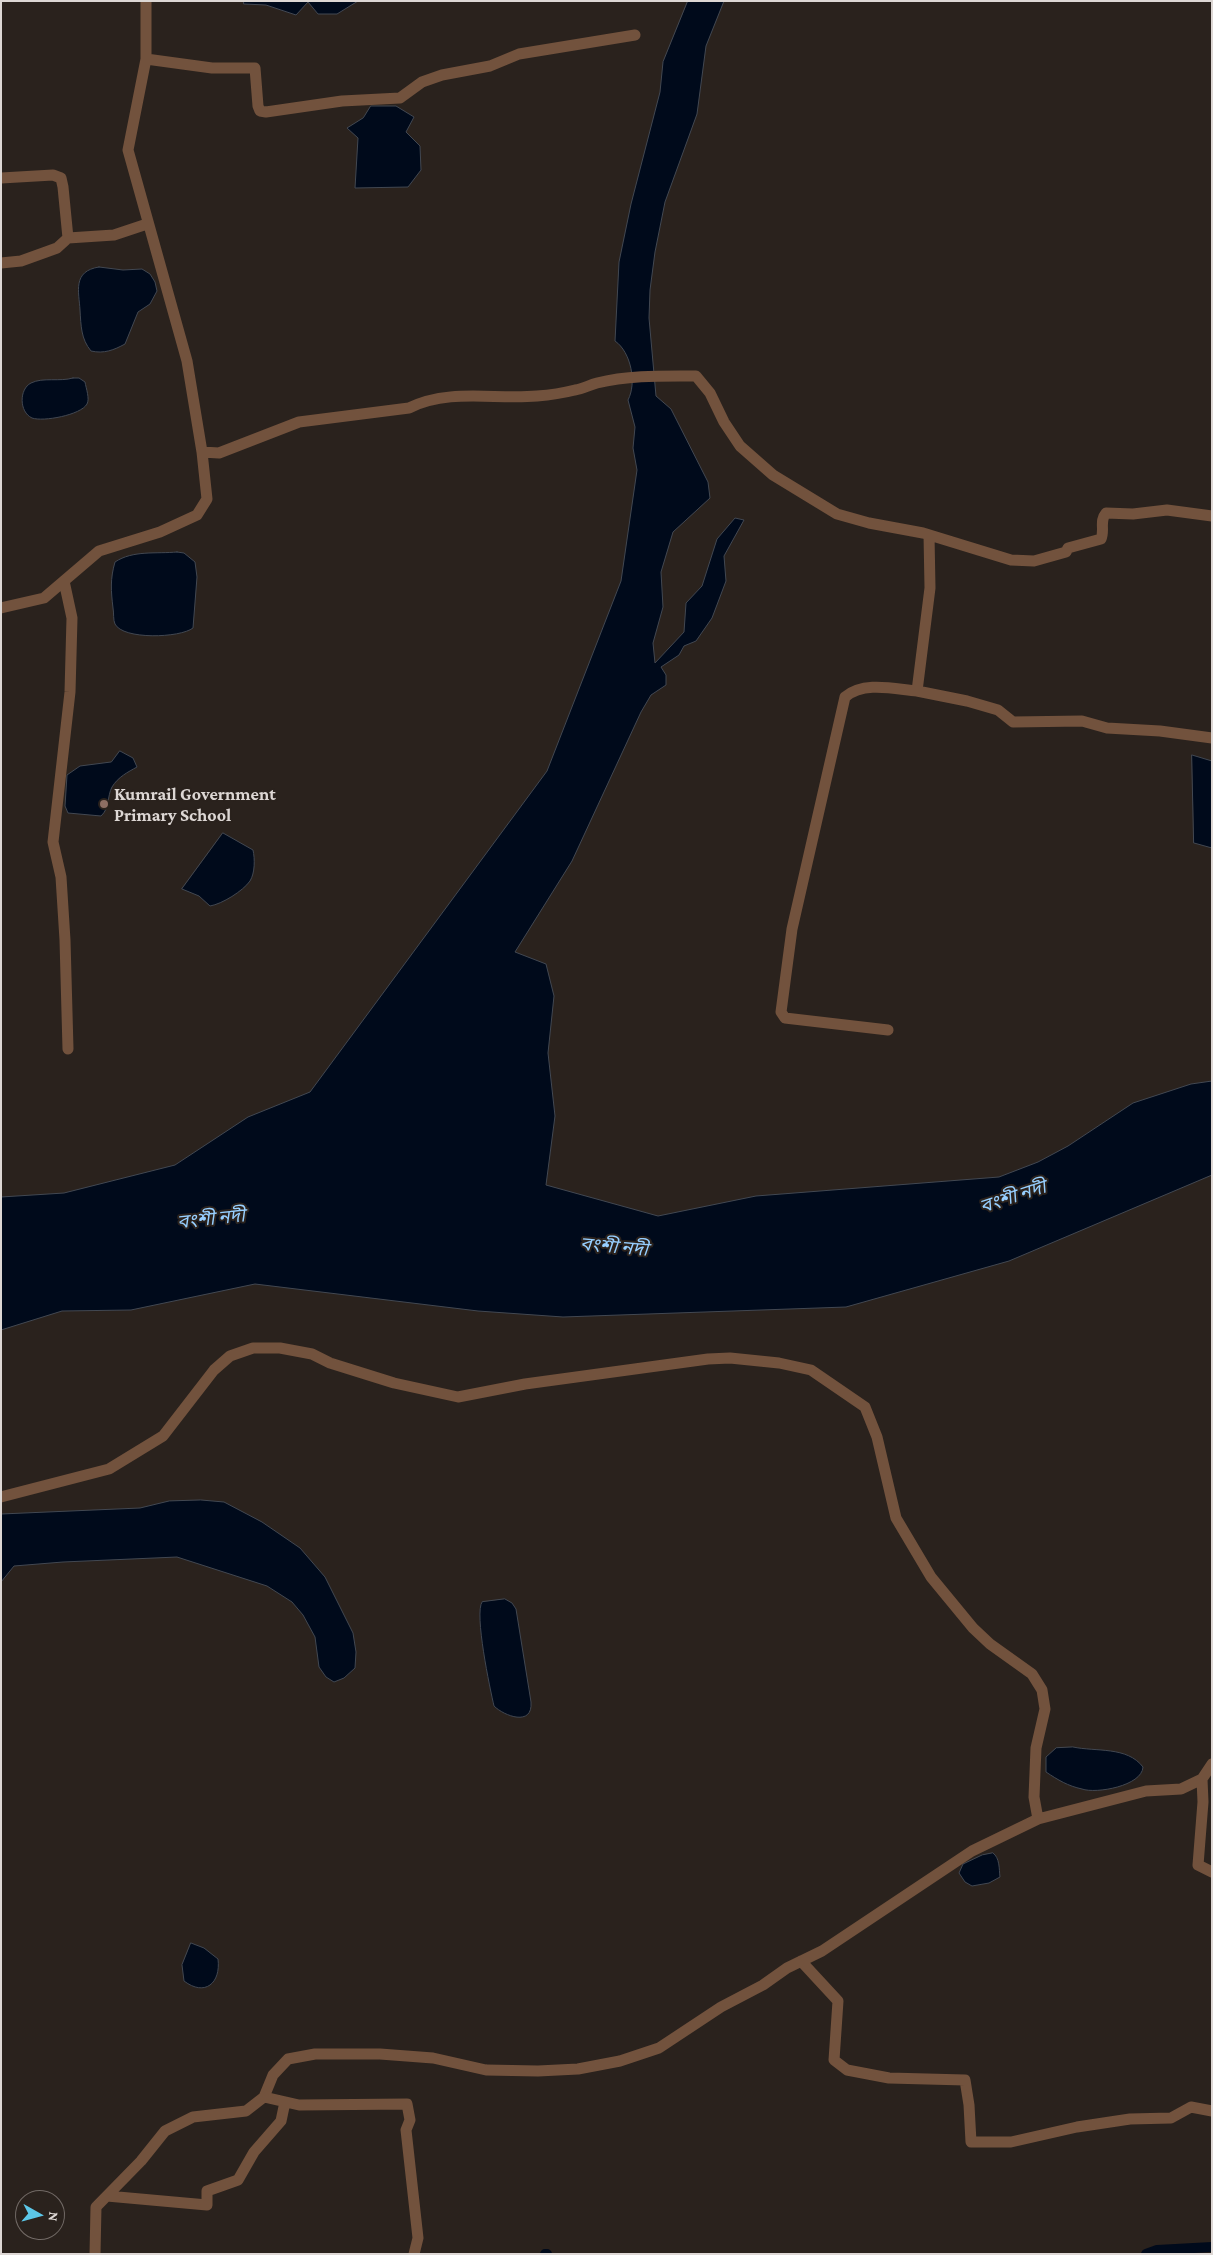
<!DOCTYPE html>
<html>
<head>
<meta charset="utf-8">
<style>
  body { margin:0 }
  #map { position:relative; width:1213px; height:2255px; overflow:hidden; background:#2a221d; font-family:"Crimson Pro",serif }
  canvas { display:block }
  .frame { position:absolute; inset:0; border:2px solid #ddd7d4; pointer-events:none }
  .north { position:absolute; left:15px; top:2190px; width:50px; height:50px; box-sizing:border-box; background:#2a221d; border:1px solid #726a66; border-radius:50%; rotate:97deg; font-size:14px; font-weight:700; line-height:20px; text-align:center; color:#ddd7d4 }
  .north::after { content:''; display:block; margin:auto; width:18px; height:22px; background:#5cc7e8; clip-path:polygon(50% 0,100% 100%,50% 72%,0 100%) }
</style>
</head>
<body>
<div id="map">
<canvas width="1213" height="2255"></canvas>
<div class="frame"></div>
<div class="north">N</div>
</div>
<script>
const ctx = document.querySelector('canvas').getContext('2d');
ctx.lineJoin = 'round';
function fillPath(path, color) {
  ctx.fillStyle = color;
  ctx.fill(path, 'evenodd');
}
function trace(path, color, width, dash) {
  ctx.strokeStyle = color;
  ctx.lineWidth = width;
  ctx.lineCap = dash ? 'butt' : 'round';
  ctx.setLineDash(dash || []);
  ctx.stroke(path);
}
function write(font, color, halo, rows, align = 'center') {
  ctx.font = font + ' "Crimson Pro","Noto Sans Bengali",serif';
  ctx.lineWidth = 4;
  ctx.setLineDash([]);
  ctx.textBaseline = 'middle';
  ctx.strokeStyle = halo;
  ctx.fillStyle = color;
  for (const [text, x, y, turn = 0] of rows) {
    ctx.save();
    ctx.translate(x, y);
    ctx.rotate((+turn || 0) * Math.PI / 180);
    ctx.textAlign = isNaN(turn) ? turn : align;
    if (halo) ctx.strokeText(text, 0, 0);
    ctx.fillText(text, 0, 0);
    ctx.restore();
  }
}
const water = new Path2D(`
  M 244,1 L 358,1 L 337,14 L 318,14 L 308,2 L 296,15 L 266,5 L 244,4 Z
  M 688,1 L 724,1 L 706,46 L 697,114 L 665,202 L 655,252 L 650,290 L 649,318 L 656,396 L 671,409 L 708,482 L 710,498 L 673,532 L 661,572 L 663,607 L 653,643 L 655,663 L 684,632 L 686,603 L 702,586 L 717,539 L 735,518 L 744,520 L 724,556 L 726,581 L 712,618 L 696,641 L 684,646 L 679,655 L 661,667 L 666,675 L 666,685 L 651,695 L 641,712 L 572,861 L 515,952 L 546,964 L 554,996 L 548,1053 L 555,1116 L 546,1185 L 658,1216 L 756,1196 L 999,1177 L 1038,1162 L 1068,1146 L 1133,1103 L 1191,1084 L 1212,1081 L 1212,1175 L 1009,1261 L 846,1307 L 563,1317 L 478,1311 L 255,1284 L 131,1310 L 62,1311 L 1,1330 L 1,1197 L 64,1193 L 175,1165 L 248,1117 L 310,1092 L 547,771 L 621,581 L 637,470 L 633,448 L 635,427 L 628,400 C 637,383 631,352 615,341 L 619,262 L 631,204 L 660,92 L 663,62 Z
  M 371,106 L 396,106 L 414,117 L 406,132 L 420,146 L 421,170 L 408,187 L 355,188 L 358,138 L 347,128 L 363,118 Z
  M 99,267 L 123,270 L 142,269 L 150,274 L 155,282 L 157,291 L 150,304 L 138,312 L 125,344 C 114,350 104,354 91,351 C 81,339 81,326 80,310 C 79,292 72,271 99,267 Z
  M 73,378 L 79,378 L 85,382 C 86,388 90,399 87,404 C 81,415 43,422 32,418 C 19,412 19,389 31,383 C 43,377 60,382 73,378 Z
  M 177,552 L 184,553 L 195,562 L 197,577 L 193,628 C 180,638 123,640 115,624 C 113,620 114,613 113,608 C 111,591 110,579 115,562 C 133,550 156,554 177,552 Z
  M 120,751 L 133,758 L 137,767 C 128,772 118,777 112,787 C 107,796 110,808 101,816 L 68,813 L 65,806 L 67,775 L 80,766 L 111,762 Z
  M 1192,755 L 1212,761 L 1212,848 L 1194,843 Z
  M 223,833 L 253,850 C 255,859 255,873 250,881 C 243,891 222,904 210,906 L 199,896 L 182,889 Z
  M 201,1500 L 224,1502 L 262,1522 L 300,1548 L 325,1577 L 353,1633 L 356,1652 L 355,1668 L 344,1678 L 334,1682 L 326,1677 L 319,1667 L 315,1637 L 303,1615 L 292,1602 L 267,1586 L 177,1557 L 63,1562 L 14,1566 L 1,1582 L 1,1514 L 140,1508 L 169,1501 Z
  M 505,1599 L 512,1603 L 516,1609 L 531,1702 C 533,1727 504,1716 494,1706 C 490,1689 474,1613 482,1602 Z
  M 1073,1747 C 1096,1752 1127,1746 1143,1767 C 1142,1786 1096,1794 1082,1789 C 1068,1786 1058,1780 1046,1772 L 1046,1757 L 1056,1748 Z
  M 993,1853 C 1000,1858 999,1869 1000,1877 L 989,1883 L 972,1886 L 965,1882 L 959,1873 L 963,1864 L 982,1855 Z
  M 191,1943 L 204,1948 L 218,1959 C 221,1983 205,1997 184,1981 L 182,1965 Z`);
fillPath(water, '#000a1b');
trace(water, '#424852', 1);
trace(new Path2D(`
  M 545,2254 L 547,2254
  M 1146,2254 L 1157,2250 L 1212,2247`), '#000a1b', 10);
trace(new Path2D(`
  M 146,59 L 212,68 L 255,68 L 258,106 L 260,111 L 266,112 L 342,101 L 400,98 L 422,82 L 442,75 L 490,66 L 519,54 L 635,35
  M 1,178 L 53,175 L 61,178 L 63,187 L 68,238
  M 1,263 L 21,261 L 46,252 L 57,248 L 68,238 L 114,235 L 147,224
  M 202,452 L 219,453 L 299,422 L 409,408 C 449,388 495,400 537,396 C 550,395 563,393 575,390 C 583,389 589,385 597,383 C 629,375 663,376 696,376 L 710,393 L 724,422 L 740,446 L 773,475 L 837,514 L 869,523 L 923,533 L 1011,560 L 1034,561 L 1066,552 L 1068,548 L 1101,539 C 1105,530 1099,521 1106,513 L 1133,514 L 1167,510 L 1212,516
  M 929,535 L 930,588 L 917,691 L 967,701 L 998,710 L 1013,722 L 1082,721 L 1107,728 L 1160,731 L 1212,738
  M 64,581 L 72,618 L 70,692 L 53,842 L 61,877 L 65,940 L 68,1049
  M 1,608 L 44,598 L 99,551 L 160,532 L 197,515 L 207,499 L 202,452 L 187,361 L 128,150 L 146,59 L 146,1
  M 888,1030 L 785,1018 L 781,1012 L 792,929 L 845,697 C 864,681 894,689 917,691
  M 1,1497 L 109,1469 L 163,1436 L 214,1370 L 230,1356 L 253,1348 L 280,1348 L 312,1354 L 330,1363 L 394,1383 L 458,1397 L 525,1384 L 708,1359 L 730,1358 L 779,1363 L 811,1370 L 865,1407 L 877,1437 L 896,1518 L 931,1577 L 973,1628 L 990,1644 L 1032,1674 L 1042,1690 L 1045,1709 L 1036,1748 L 1034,1797 L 1038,1819
  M 1202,1779 L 1203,1802 L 1198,1865 L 1212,1872
  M 801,1961 L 838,2001 L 834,2060 L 847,2070 L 889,2078 L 965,2080 L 969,2105 L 971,2142 L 1011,2142 L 1077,2127 L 1130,2119 L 1171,2118 L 1191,2107 L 1212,2111
  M 264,2097 L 299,2105 L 407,2104 L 410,2120 L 406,2130 L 418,2238 L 414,2254
  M 107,2196 L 207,2205 L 207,2191 L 238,2180 L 254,2152 L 281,2121 L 285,2102
  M 95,2254 L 96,2207 L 141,2161 L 165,2131 L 193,2117 L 246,2111 L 264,2097 L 273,2075 L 288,2059 L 315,2054 L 380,2054 L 433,2058 L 486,2070 L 538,2071 L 578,2069 L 620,2061 L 659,2048 L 721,2007 L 763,1985 L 787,1968 L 822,1951 L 972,1851 L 1038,1819 L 1146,1791 L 1181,1789 L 1202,1779 L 1212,1764`), '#72523d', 11);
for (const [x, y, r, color] of [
  [104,804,5,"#8d6e63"]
]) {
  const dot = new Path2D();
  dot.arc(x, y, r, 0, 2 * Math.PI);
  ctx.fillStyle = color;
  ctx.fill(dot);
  trace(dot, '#2a221d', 2);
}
write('bold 18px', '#ddd7d4', '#2a221d', [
  ["Kumrail Government",114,794],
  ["Primary School",114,815]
], 'left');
write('italic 19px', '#97cfff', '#2a221d', [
  ["বংশী নদী",1013,1197,-18],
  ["বংশী নদী",211,1219,-6],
  ["বংশী নদী",614,1247,5]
]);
</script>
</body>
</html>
